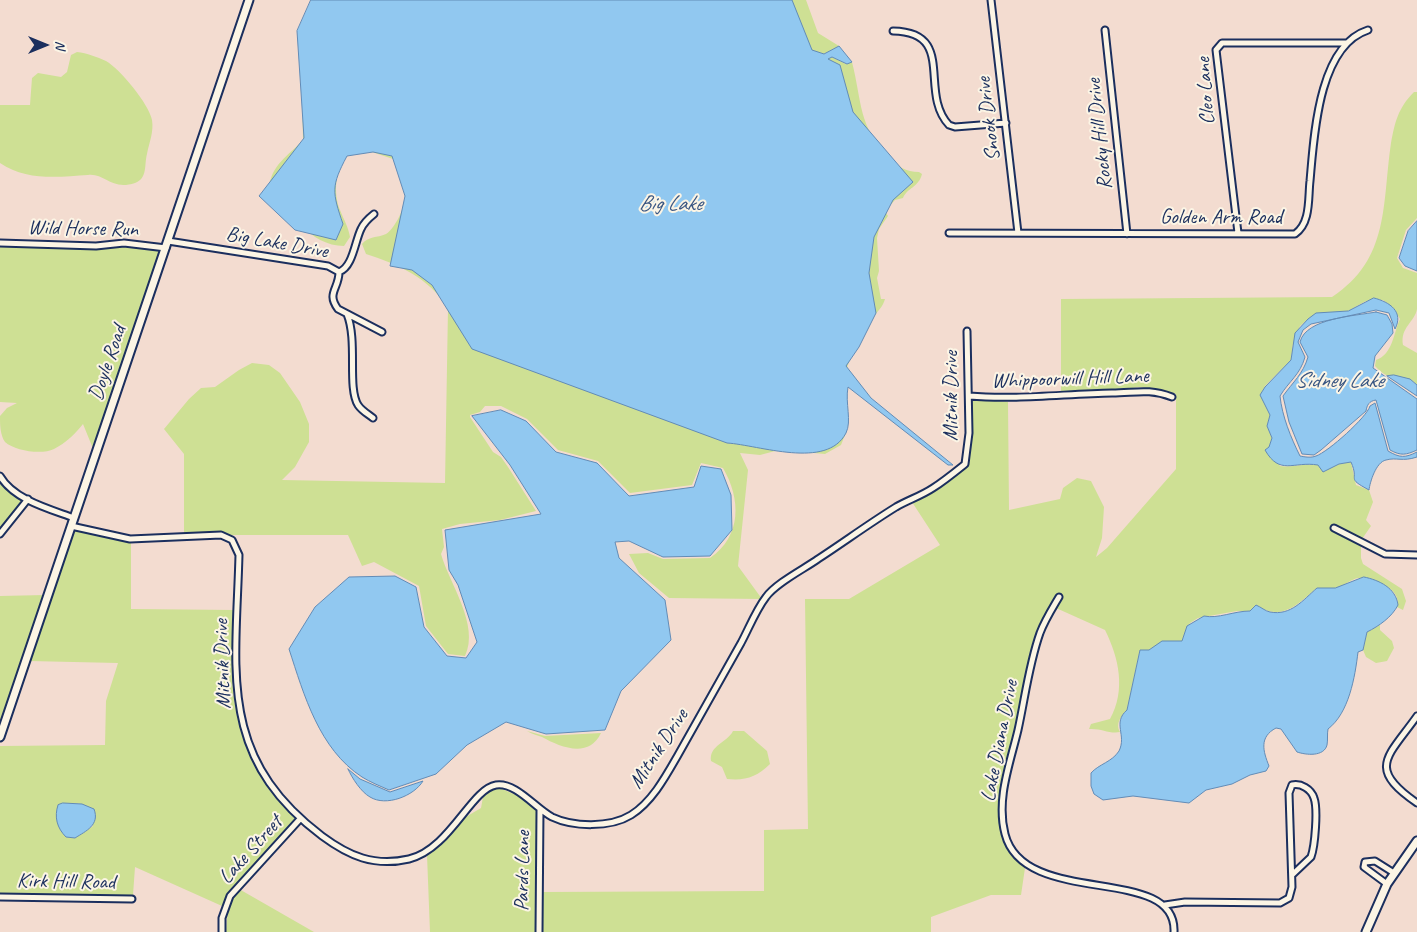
<!DOCTYPE html>
<html>
<head>
<meta charset="utf-8">
<style>
  body { margin:0 }
  #map { position:relative; width:1417px; height:932px; overflow:hidden; background:#f3dcd0; font-family:Caveat,sans-serif }
  canvas { display:block }
  .north { position:absolute; left:20px; top:20px; width:50px; height:50px; -webkit-text-stroke:4px #fcf5e5; paint-order:stroke; rotate:90deg; font-size:14px; font-weight:700; line-height:20px; text-align:center; color:#1b2f5e }
  .north::after { content:''; display:block; margin:auto; width:18px; height:22px; background:#1b2f5e; clip-path:polygon(50% 0,100% 100%,50% 72%,0 100%) }
</style>
</head>
<body>
<div id="map">
<canvas width="1417" height="932"></canvas>
<div class="north">N</div>
</div>
<script>
const ctx = document.querySelector('canvas').getContext('2d');
ctx.lineJoin = 'round';
function fillPath(path, color) {
  ctx.fillStyle = color;
  ctx.fill(path, 'evenodd');
}
function trace(path, color, width, dash) {
  ctx.strokeStyle = color;
  ctx.lineWidth = width;
  ctx.lineCap = dash ? 'butt' : 'round';
  ctx.setLineDash(dash || []);
  ctx.stroke(path);
}
function write(font, color, halo, rows, align = 'center') {
  ctx.font = font + ' Caveat,sans-serif';
  ctx.lineWidth = 4;
  ctx.setLineDash([]);
  ctx.textBaseline = 'middle';
  ctx.strokeStyle = halo;
  ctx.fillStyle = color;
  for (const [text, x, y, turn = 0] of rows) {
    ctx.save();
    ctx.translate(x, y);
    ctx.rotate((+turn || 0) * Math.PI / 180);
    ctx.textAlign = isNaN(turn) ? turn : align;
    if (halo) ctx.strokeText(text, 0, 0);
    ctx.fillText(text, 0, 0);
    ctx.restore();
  }
}
fillPath(new Path2D(`
  M 787,0 L 806,0 L 818,33 L 839,46 L 824,54 L 808,51 Z
  M 77,52 C 87,53 97,57 106,61 C 120,69 149,104 152,120 C 154,132 149,143 147,154 C 144,165 148,178 135,183 C 111,191 105,173 88,175 C 58,177 26,181 0,163 L 0,105 L 30,105 L 32,78 L 38,73 L 61,77 L 67,72 L 71,55 Z
  M 832,57 L 846,64 L 852,62 C 862,101 858,127 889,157 C 897,166 906,172 919,172 L 922,174 C 919,187 907,188 903,198 L 895,200 L 885,211 L 888,216 L 879,229 L 877,238 L 879,271 L 877,278 L 881,299 L 885,299 C 883,307 877,312 872,318 C 861,331 852,352 847,368 L 870,398 L 845,383 L 847,430 L 841,445 L 825,454 L 779,450 L 760,455 L 740,453 L 748,470 L 738,566 L 762,599 L 669,598 L 639,573 L 629,554 L 648,553 L 663,559 L 710,558 C 742,536 741,499 723,468 L 701,463 L 692,485 L 630,493 L 598,461 L 558,450 L 527,419 L 501,406 L 485,406 L 480,412 L 470,415 L 470,417 L 493,452 L 501,457 L 508,467 L 536,511 L 500,520 L 460,524 L 442,529 L 444,547 L 441,554 C 449,583 480,625 465,656 L 448,654 L 426,626 L 419,586 L 374,562 L 362,566 L 348,535 L 228,535 L 221,532 L 184,534 L 184,454 L 164,429 L 189,399 L 201,388 L 215,387 L 239,370 L 252,363 L 269,365 L 280,373 L 300,402 L 309,424 L 309,442 L 295,467 L 282,480 L 445,483 L 448,308 C 429,278 398,264 366,254 L 362,244 C 368,236 377,238 386,234 C 391,231 395,224 398,219 C 411,196 403,184 396,160 L 366,150 L 344,155 C 336,171 333,193 340,210 C 344,220 348,226 350,237 L 344,246 C 310,246 289,211 269,188 C 271,165 288,156 303,140 L 302,91 Z
  M 1414,92 L 1417,92 L 1417,218 L 1406,230 L 1397,258 L 1403,268 L 1417,273 C 1417,285 1417,298 1417,309 C 1415,322 1400,327 1403,345 L 1417,353 L 1417,385 C 1408,375 1396,379 1386,375 C 1382,373 1378,369 1375,366 L 1376,360 C 1393,354 1393,334 1400,319 L 1394,309 L 1383,300 L 1366,301 L 1348,311 L 1316,314 L 1308,319 L 1300,326 L 1293,344 L 1291,360 L 1265,386 L 1261,395 L 1270,415 L 1267,426 L 1272,438 L 1269,447 L 1280,466 C 1289,468 1305,463 1318,465 L 1324,471 L 1339,464 L 1351,462 L 1356,485 L 1369,490 L 1373,502 L 1366,520 L 1371,526 L 1362,539 L 1333,525 L 1330,529 L 1361,545 L 1361,558 L 1363,564 L 1402,589 L 1406,601 L 1403,610 L 1397,607 C 1403,588 1372,578 1358,578 C 1352,579 1346,584 1340,587 C 1332,590 1324,588 1317,588 C 1299,603 1283,621 1259,607 L 1250,611 L 1237,611 L 1198,618 L 1190,623 L 1182,641 L 1165,642 L 1149,650 L 1140,650 L 1127,710 C 1121,716 1115,724 1120,732 C 1109,734 1101,728 1089,729 L 1091,724 L 1110,719 C 1126,690 1119,658 1105,630 L 1056,608 L 1063,596 L 1058,593 L 1036,635 L 999,796 L 1003,836 L 1007,846 L 1025,868 L 1021,895 L 991,895 L 931,917 L 931,932 L 542,932 L 542,892 L 764,891 L 764,830 L 808,829 L 805,599 L 849,599 L 940,545 L 912,502 L 933,492 L 967,465 L 972,441 L 972,399 L 1008,402 L 1009,510 L 1060,499 L 1063,488 L 1077,478 L 1091,481 L 1104,507 L 1102,538 L 1096,557 L 1107,548 L 1176,469 L 1176,394 L 1158,389 L 1138,387 L 1117,391 L 1061,392 L 1061,299 L 1332,297 C 1390,259 1382,204 1391,143 C 1395,122 1398,108 1414,92 Z
  M 0,246 L 96,249 L 123,246 L 161,251 L 94,451 L 83,424 C 75,434 66,443 54,449 C 42,455 15,451 5,442 C 0,435 0,424 0,416 L 7,408 L 17,403 L 0,402 Z
  M 2,484 L 23,500 L 0,529 L 0,485 Z
  M 73,530 L 131,542 L 131,609 L 235,610 C 234,639 230,670 234,699 C 240,744 264,787 296,819 L 233,888 L 222,906 L 135,867 L 133,895 L 0,895 L 0,746 L 105,745 L 106,701 L 118,663 L 29,661 ZM 63,803 L 82,804 L 93,826 L 75,838 Z
  M 45,595 L 0,728 L 0,596 Z
  M 1380,625 L 1380,630 L 1392,641 L 1394,648 L 1387,661 L 1376,663 L 1366,657 L 1363,650 L 1367,632 Z
  M 527,731 L 545,736 L 601,733 C 589,759 560,747 542,737 C 537,735 532,734 527,731 Z
  M 733,731 L 744,731 L 767,751 L 770,764 C 757,777 745,781 727,779 L 722,767 L 711,761 C 709,745 727,743 733,731 Z
  M 500,788 L 518,796 L 536,810 L 536,932 L 430,932 L 427,855 L 444,842 L 464,818 L 481,808 L 483,797 L 489,791 Z
  M 239,889 L 314,932 L 226,932 L 228,907 Z`), '#cee094');
const water = new Path2D(`
  M 311,0 L 792,0 L 812,50 L 824,54 L 839,46 L 852,62 L 847,64 L 832,57 L 828,59 L 840,65 L 853,112 L 913,182 L 893,200 L 874,237 L 869,273 L 876,313 L 859,347 L 846,366 L 871,398 L 953,465 L 948,465 L 848,387 C 845,403 852,421 846,433 C 827,470 759,445 727,443 L 472,349 L 432,285 L 412,270 L 390,266 L 405,196 L 392,156 L 373,152 L 347,156 C 331,186 332,192 343,224 L 336,240 L 295,230 L 259,196 L 304,138 L 297,31 Z
  M 1417,221 L 1417,271 L 1405,266 L 1399,258 L 1408,231 Z
  M 1374,298 C 1390,302 1404,312 1395,329 L 1389,313 L 1376,310 L 1311,324 L 1303,330 L 1298,342 L 1305,357 C 1300,375 1289,381 1280,396 C 1282,416 1291,438 1300,456 C 1305,457 1311,458 1316,456 C 1328,452 1367,417 1370,406 L 1375,403 L 1388,451 C 1400,458 1405,458 1417,452 L 1417,457 C 1402,462 1397,457 1386,460 C 1376,462 1370,482 1369,490 C 1345,477 1360,482 1351,462 L 1339,464 L 1323,472 L 1318,465 C 1293,461 1280,476 1265,450 L 1269,447 L 1272,438 L 1267,426 L 1270,415 L 1260,395 L 1265,387 L 1291,360 L 1295,333 L 1308,319 L 1316,313 L 1348,311 Z
  M 1376,312 L 1387,315 L 1392,324 L 1393,333 L 1375,356 L 1373,368 L 1417,399 L 1417,450 C 1406,455 1401,456 1390,450 L 1376,400 C 1369,401 1367,405 1366,411 L 1321,450 L 1314,455 L 1302,454 L 1289,422 L 1283,396 C 1293,382 1303,374 1308,357 L 1300,342 C 1306,318 1355,316 1376,312 Z
  M 1394,375 L 1410,379 L 1417,385 L 1417,396 L 1387,376 Z
  M 501,410 L 526,421 L 556,452 L 597,463 L 629,496 L 694,487 L 701,466 L 721,469 L 731,495 L 732,530 L 710,556 L 663,557 L 629,541 L 615,542 L 619,558 L 665,600 L 671,640 L 621,691 L 605,730 L 546,734 L 506,722 L 467,745 L 436,774 L 389,790 C 380,786 370,782 362,777 C 319,749 304,695 289,649 L 315,607 L 349,577 L 395,576 L 416,587 L 424,627 L 447,656 L 466,658 L 477,642 L 458,585 L 449,570 L 445,530 L 541,514 L 510,465 L 472,416 Z
  M 1364,577 C 1379,580 1396,588 1398,605 C 1392,617 1379,626 1367,632 L 1363,650 L 1358,652 C 1355,677 1349,713 1328,729 C 1327,734 1328,740 1327,745 C 1324,757 1306,755 1297,752 L 1281,729 L 1276,728 C 1259,737 1263,751 1269,766 L 1266,771 L 1250,775 L 1232,784 L 1206,790 L 1189,803 L 1133,796 L 1103,800 L 1094,794 L 1091,786 L 1091,773 C 1099,764 1112,762 1119,751 C 1127,735 1112,723 1127,710 L 1140,650 L 1149,650 L 1162,641 L 1182,641 L 1187,626 L 1204,616 C 1218,619 1234,611 1250,611 L 1256,605 C 1261,607 1265,611 1270,612 C 1291,616 1303,600 1317,588 L 1335,588 Z
  M 348,769 L 360,779 L 390,792 L 423,781 C 414,796 386,807 370,797 C 361,792 352,778 348,769 Z
  M 63,803 L 82,804 L 94,809 C 100,825 86,831 75,838 L 66,837 C 57,828 54,817 58,805 Z`);
fillPath(water, '#91c8f0');
trace(water, '#628bb6', 1);
const street = new Path2D(`
  M 991,0 L 1018,233
  M 1105,30 L 1127,234
  M 893,31 C 957,32 918,92 949,125 L 955,127 L 1006,123
  M 949,233 L 1295,234 C 1311,223 1308,198 1310,181 C 1314,137 1318,46 1368,30
  M 1238,233 L 1216,50 L 1222,43 L 1347,43
  M 168,241 L 328,266 L 339,272 C 353,267 355,241 361,229 C 364,222 369,218 374,214
  M 0,243 L 96,246 L 124,243 L 166,248
  M 339,272 C 339,289 326,293 338,309 L 382,332
  M 347,314 C 358,341 347,387 358,405 C 362,411 368,414 373,418
  M 969,396 C 1016,400 1064,394 1112,393 C 1135,393 1148,388 1172,397
  M 0,476 C 14,500 50,509 74,518
  M 71,526 L 130,539 L 221,535 L 232,540 L 239,555 C 236,671 217,757 322,836 C 349,856 374,867 409,859 C 450,849 471,789 496,785 C 516,782 535,808 552,817 C 573,827 610,828 631,815 C 652,802 666,776 678,755 C 699,718 720,681 741,643 C 749,628 756,610 766,597 C 776,583 804,569 818,559 C 844,542 870,523 896,507 C 908,500 921,496 933,488 C 944,481 955,472 965,464 L 969,433 L 967,331
  M 1334,528 L 1385,554 L 1417,555
  M 0,534 L 28,499
  M 1059,597 C 1052,609 1045,620 1040,633 C 1029,664 1025,698 1018,730 C 1010,764 996,799 1005,834 C 1024,909 1177,863 1174,932
  M 1417,716 C 1388,757 1366,768 1417,803
  M 1387,884 L 1364,867 L 1365,862 L 1375,861 L 1394,873
  M 0,897 L 132,899
  M 1165,905 L 1185,902 L 1280,903 L 1289,898 L 1292,887 L 1289,793 L 1292,785 C 1301,783 1311,789 1314,798 C 1318,809 1315,846 1311,857 L 1292,875
  M 222,932 L 222,918 L 230,896 L 300,819
  M 539,932 L 540,810`);
const secondary = new Path2D(`
  M 0,737 L 249,0
  M 1366,932 L 1387,884 L 1417,841`);
trace(street, '#1b2f5e', 9);
trace(secondary, '#1b2f5e', 11);
trace(street, '#fcf5e5', 5);
trace(secondary, '#fcf5e5', 7);
write('21px', '#1b2f5e', '#fcf5e5', [
  ["Cleo Lane",1206,91,-94],
  ["Snook Drive",989,119,-97],
  ["Rocky Hill Drive",1100,134,-96],
  ["Golden Arm Road",1221,217],
  ["Wild Horse Run",83,229,1],
  ["Big Lake Drive",277,243,10],
  ["Doyle Road",108,363,-71],
  ["Whippoorwill Hill Lane",1070,379,-2],
  ["Mitnik Drive",951,396,-90],
  ["Mitnik Drive",223,664,-92],
  ["Lake Diana Drive",1000,741,-79],
  ["Mitnik Drive",659,749,-57],
  ["Lake Street",251,850,-48],
  ["Pards Lane",523,871,-89],
  ["Kirk Hill Road",66,882,1]
]);
write('italic 22px', '#385582', '#fcf5e5', [
  ["Big Lake",670,204],
  ["Sidney Lake",1339,381]
]);
</script>
</body>
</html>
